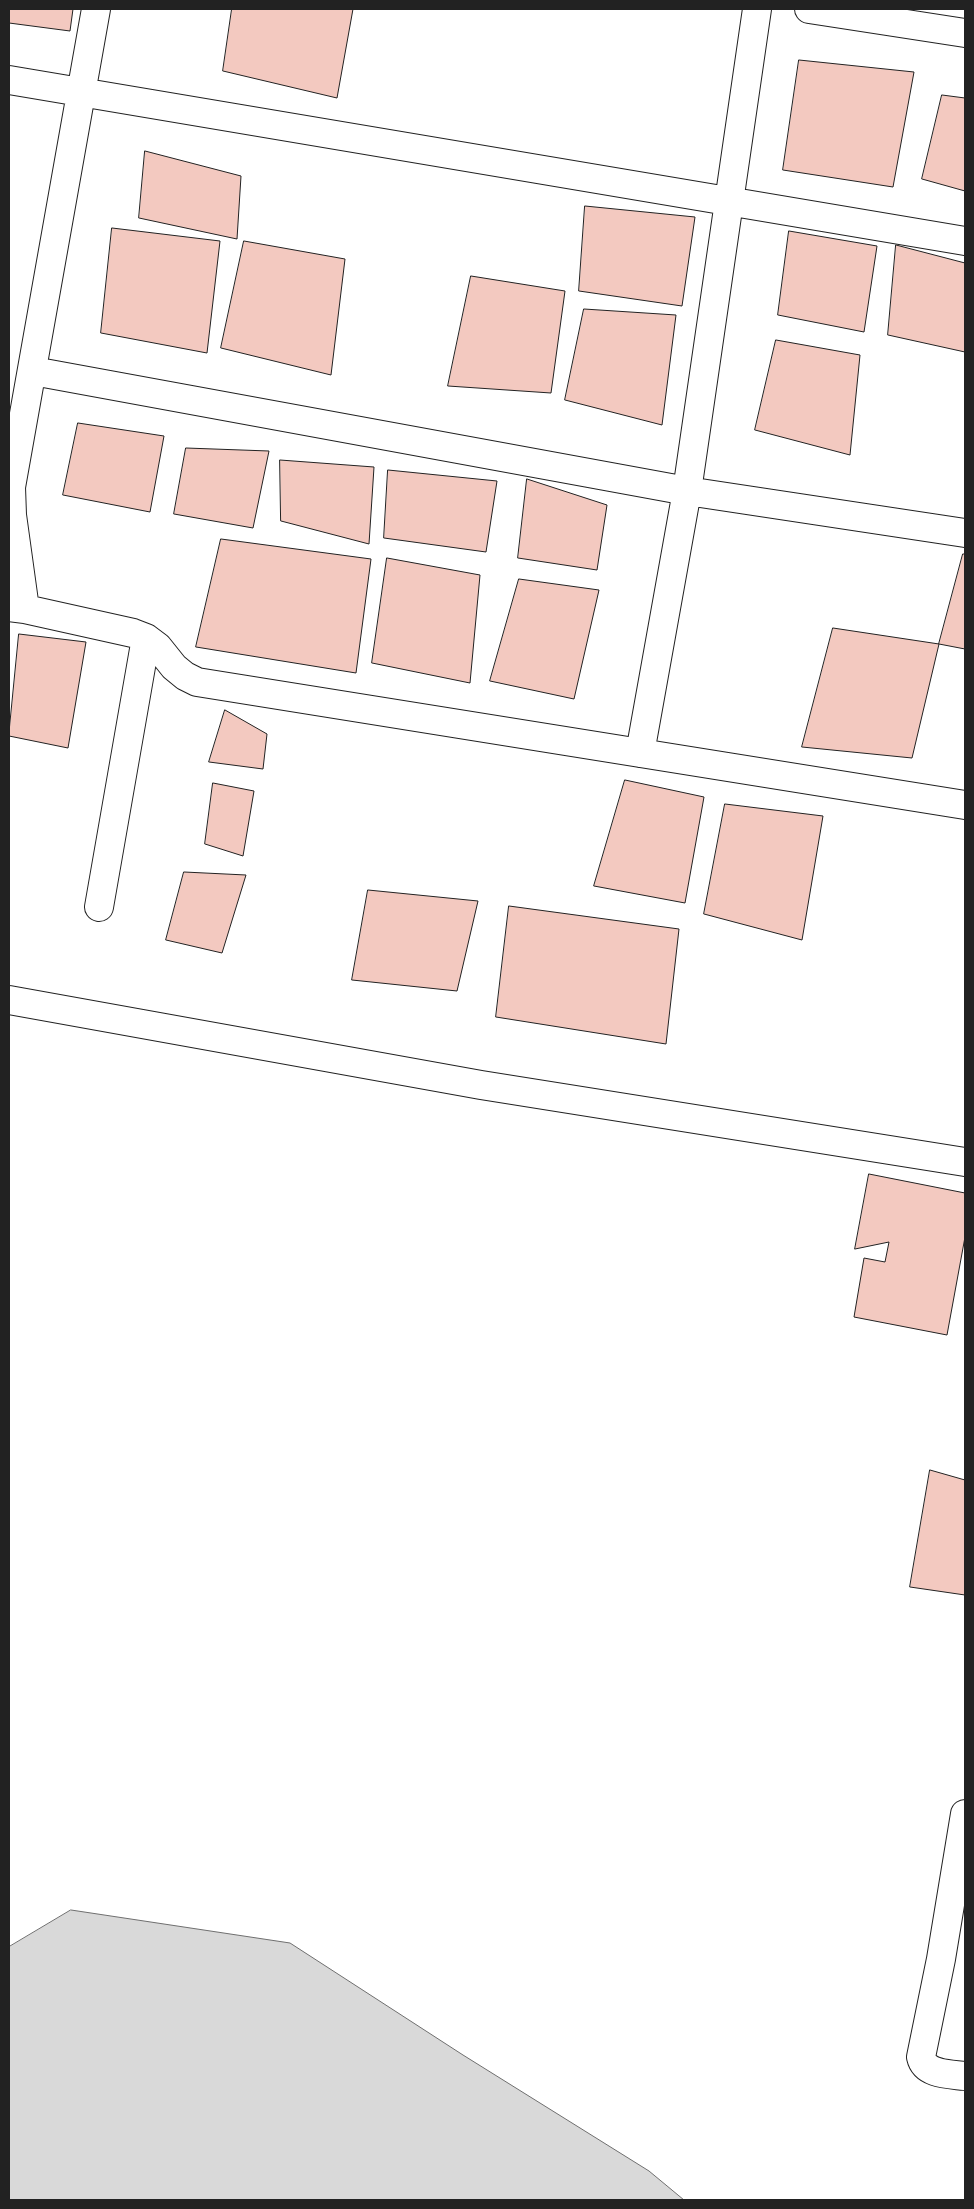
<!DOCTYPE html>
<html>
<head>
<meta charset="utf-8">
<style>
  body { margin:0 }
  #map { position:relative; width:974px; height:2209px; overflow:hidden; background:#fff; font-family:"DM Sans",sans-serif }
  canvas { display:block }
  .frame { position:absolute; inset:0; border:10px solid #222; pointer-events:none }
</style>
</head>
<body>
<div id="map">
<canvas width="974" height="2209"></canvas>
<div class="frame"></div>
</div>
<script>
const ctx = document.querySelector('canvas').getContext('2d');
ctx.lineJoin = 'round';
function fillPath(path, color) {
  ctx.fillStyle = color;
  ctx.fill(path, 'evenodd');
}
function trace(path, color, width, dash) {
  ctx.strokeStyle = color;
  ctx.lineWidth = width;
  ctx.lineCap = dash ? 'butt' : 'round';
  ctx.setLineDash(dash || []);
  ctx.stroke(path);
}
const water = new Path2D(`
  M 71,1910 L 290,1943 L 463,2055 L 649,2171 L 684,2200 L 9,2200 L 9,1947 Z`);
fillPath(water, '#d9d9d9');
trace(water, '#6f6f6f', 1);
const building = new Path2D(`
  M 9,9 L 73,9 L 70,31 L 9,23 Z
  M 232,9 L 353,9 L 337,98 L 223,71 Z
  M 799,60 L 914,72 L 893,187 L 783,170 Z
  M 942,95 L 965,98 L 965,191 L 922,179 Z
  M 145,151 L 241,176 L 237,239 L 139,218 Z
  M 585,206 L 695,217 L 682,306 L 579,291 Z
  M 112,228 L 220,241 L 207,353 L 101,333 Z
  M 789,231 L 877,246 L 864,332 L 778,315 Z
  M 244,241 L 345,259 L 331,375 L 221,348 Z
  M 896,245 L 965,263 L 965,352 L 888,335 Z
  M 471,276 L 565,291 L 551,393 L 448,386 Z
  M 584,309 L 676,315 L 662,425 L 565,400 Z
  M 776,340 L 860,355 L 850,455 L 755,430 Z
  M 78,423 L 164,436 L 150,512 L 63,495 Z
  M 186,448 L 269,451 L 253,528 L 174,514 Z
  M 280,460 L 374,467 L 369,544 L 281,521 Z
  M 388,470 L 497,481 L 486,552 L 384,538 Z
  M 527,479 L 607,505 L 597,570 L 518,558 Z
  M 221,539 L 371,559 L 356,673 L 196,647 Z
  M 963,554 L 965,554 L 965,649 L 939,644 Z
  M 387,558 L 480,575 L 470,683 L 372,663 Z
  M 519,579 L 599,590 L 574,699 L 490,681 Z
  M 833,628 L 939,644 L 912,758 L 802,747 Z
  M 19,634 L 86,642 L 68,748 L 9,736 Z
  M 225,710 L 267,734 L 263,769 L 209,762 Z
  M 625,780 L 704,797 L 685,903 L 594,886 Z
  M 213,783 L 254,791 L 243,856 L 205,844 Z
  M 725,804 L 823,816 L 802,940 L 704,914 Z
  M 184,872 L 246,875 L 222,953 L 166,940 Z
  M 368,890 L 478,901 L 457,991 L 352,980 Z
  M 509,906 L 679,929 L 666,1044 L 496,1017 Z
  M 869,1174 L 965,1193 L 965,1237 L 947,1335 L 854,1317 L 864,1258 L 885,1262 L 889,1242 L 855,1249 Z
  M 930,1470 L 965,1480 L 965,1595 L 910,1587 Z`);
fillPath(building, '#f3c9c0');
trace(building, '#222', 1);
const minor = new Path2D(`
  M 809,9 L 965,33
  M 9,80 L 965,241
  M 33,371 L 687,491 L 965,533
  M 9,607 L 25,609 L 133,633 L 146,638 L 158,647 L 174,667 L 185,676 L 197,682 L 965,805
  M 25,609 L 12,515 L 11,487 L 96,9
  M 640,753 L 687,491 L 757,9
  M 99,907 L 146,638
  M 9,1000 L 481,1085 L 965,1162
  M 965,1814 L 941,1959 L 921,2057 C 925,2075 950,2074 965,2076`);
trace(minor, '#222', 30);
trace(minor, '#fff', 28);
</script>
</body>
</html>
